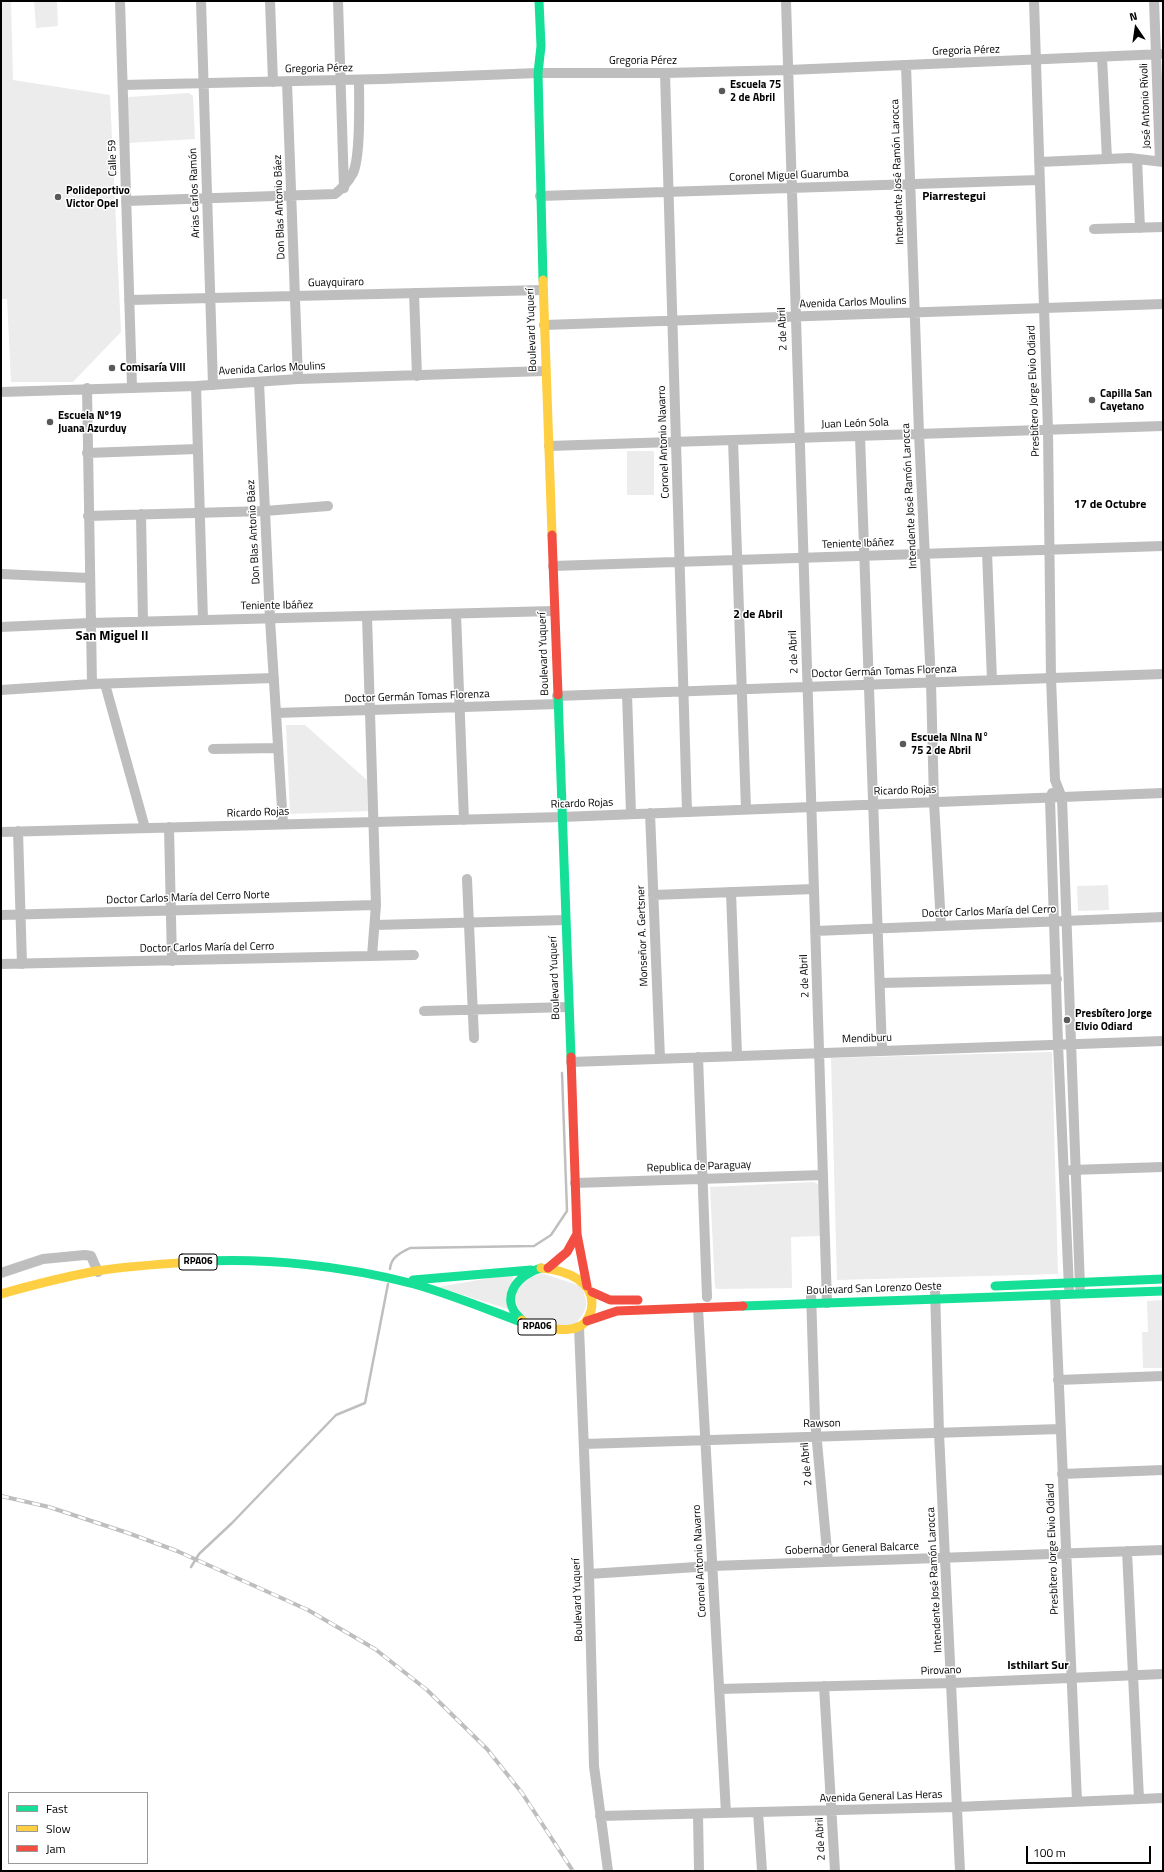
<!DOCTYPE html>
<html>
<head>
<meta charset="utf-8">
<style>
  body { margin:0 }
  #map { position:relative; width:1164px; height:1872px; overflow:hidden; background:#fff; font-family:"Titillium Web",sans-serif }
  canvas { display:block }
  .frame { position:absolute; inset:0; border:2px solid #000; pointer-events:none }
  .legend { position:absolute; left:8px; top:1792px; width:140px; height:72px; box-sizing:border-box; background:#fff; border:1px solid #999; margin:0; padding:5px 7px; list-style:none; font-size:12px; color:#000 }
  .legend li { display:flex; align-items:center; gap:8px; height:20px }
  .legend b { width:20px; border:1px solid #999 }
  .north { position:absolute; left:1116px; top:8px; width:40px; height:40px; -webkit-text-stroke:3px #fff; paint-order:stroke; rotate:347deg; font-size:11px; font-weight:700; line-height:16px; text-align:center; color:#000 }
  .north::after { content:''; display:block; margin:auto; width:14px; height:18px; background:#000; clip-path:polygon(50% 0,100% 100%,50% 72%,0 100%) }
  .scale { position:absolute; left:1026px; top:1846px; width:125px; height:18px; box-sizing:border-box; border:2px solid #000; border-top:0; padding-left:5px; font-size:12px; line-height:14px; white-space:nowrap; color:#000; -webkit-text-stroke:3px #fff; paint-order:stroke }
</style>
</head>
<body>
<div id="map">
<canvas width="1164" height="1872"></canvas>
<div class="frame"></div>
<ul class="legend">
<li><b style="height:5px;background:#16e098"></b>Fast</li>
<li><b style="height:5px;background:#ffcf43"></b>Slow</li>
<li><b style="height:5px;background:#f24e42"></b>Jam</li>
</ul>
<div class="north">N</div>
<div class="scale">100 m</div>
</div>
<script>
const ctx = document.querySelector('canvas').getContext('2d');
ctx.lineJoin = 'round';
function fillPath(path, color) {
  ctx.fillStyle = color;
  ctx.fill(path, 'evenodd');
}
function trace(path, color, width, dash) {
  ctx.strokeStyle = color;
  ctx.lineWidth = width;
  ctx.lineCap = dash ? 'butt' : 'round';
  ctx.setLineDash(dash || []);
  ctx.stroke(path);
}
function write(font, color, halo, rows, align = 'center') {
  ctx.font = font + ' "Titillium Web",sans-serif';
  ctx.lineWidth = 3;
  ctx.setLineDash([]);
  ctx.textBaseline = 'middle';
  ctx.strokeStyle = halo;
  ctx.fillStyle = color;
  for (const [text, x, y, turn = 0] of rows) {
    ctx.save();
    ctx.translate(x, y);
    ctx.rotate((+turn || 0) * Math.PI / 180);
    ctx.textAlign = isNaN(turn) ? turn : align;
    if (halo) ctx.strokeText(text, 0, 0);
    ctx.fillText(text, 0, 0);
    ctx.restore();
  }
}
fillPath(new Path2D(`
  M 1,1 L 11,1 L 13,80 L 110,95 L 121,332 L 73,382 L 11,382 L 7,299 L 1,299 Z
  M 34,1 L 57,1 L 58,26 L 36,28 Z
  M 189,93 L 193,96 L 195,139 L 127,143 L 125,102 L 129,97 Z
  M 627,451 L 654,451 L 654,495 L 627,495 Z
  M 286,725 L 305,725 L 367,780 L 368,811 L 290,814 Z
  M 1108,885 L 1109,910 L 1078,911 L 1077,886 Z
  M 1052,1052 L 1058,1274 L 837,1280 L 831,1058 Z
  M 814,1182 L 822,1186 L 822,1236 L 791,1237 L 792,1288 L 717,1289 L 715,1287 L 710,1187 Z
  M 541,1273 L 581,1286 C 590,1305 587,1310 574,1326 C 554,1324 520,1327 516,1300 C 516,1295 517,1289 518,1284 Z
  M 513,1274 L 511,1310 L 438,1287 Z
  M 1163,1300 L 1163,1368 L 1143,1368 L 1142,1332 L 1148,1332 L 1147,1301 Z`), '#ececec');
trace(new Path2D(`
  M 390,1269 C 391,1257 400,1253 410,1248 L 534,1246 L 551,1235 L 567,1211 L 562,1073
  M 191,1567 L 199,1554 L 232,1523 L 336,1415 L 365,1403 L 388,1284`), '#bfbfbf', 2.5);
trace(new Path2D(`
  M 120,1 L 132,387
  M 201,1 L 213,385
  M 270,1 L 273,82
  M 338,1 L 344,188
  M 786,1 L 827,1303
  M 1034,1 L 1048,430 L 1051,678 L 1055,780 L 1062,798 L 1080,1287
  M 1154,1 L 1160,161
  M 1102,57 L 1107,159
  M 906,65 L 919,434 L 931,682 L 934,802 L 941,925
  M 665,73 L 687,811
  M 287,82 L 298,379
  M 123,85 L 382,79 L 538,73 L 665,73 L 788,70 L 1163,54
  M 1137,159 L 1140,228
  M 1039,162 L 1130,158 L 1163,162
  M 540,196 L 1039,180
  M 126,201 L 335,194 C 343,188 348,182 353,173 C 361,156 359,101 359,80
  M 1094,229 L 1163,227
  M 414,293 L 417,376
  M 129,300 L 543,290
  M 544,325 L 1163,304
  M 259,382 L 270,619 L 283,824
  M 196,386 L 203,620
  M 87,388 L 92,684
  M 1,392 L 196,386 L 298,379 L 545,371
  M 860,436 L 882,1051
  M 733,440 L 746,809
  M 549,446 L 1163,426
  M 87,453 L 197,449
  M 141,514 L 143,622
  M 88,516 L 265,511 L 328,506
  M 987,552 L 992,680
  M 553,566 L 1163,546
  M 1,574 L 89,578
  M 456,614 L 464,820
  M 367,616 L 376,905 L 372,956
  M 1,627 L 90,623 L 554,611
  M 105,684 L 145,828
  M 1,690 L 92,684 L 274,678
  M 627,694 L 631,814
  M 557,696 L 1163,674
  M 276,713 L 558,704
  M 213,749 L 278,748
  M 1052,793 L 1050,799 L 1058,1044 L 1069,1288
  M 650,813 L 660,1058
  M 169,827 L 172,961
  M 18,831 L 22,964
  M 1,832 L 562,817 L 1163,793
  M 467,879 L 474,1038
  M 731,892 L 737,1055
  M 653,895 L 814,889
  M 1,915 L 376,905
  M 375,925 L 565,920
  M 815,931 L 1163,917
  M 1,964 L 414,955
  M 880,983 L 1057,979
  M 424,1011 L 568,1007
  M 698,1057 L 707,1297
  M 571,1062 L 1163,1041
  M 1071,1170 L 1163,1167
  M 575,1183 L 823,1175
  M 1,1273 L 43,1259 L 85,1255 L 91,1256 L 98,1272
  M 935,1288 L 939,1433 L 960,1871
  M 811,1293 L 815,1420 L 828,1562
  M 1055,1295 L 1077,1801
  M 698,1308 L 726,1813
  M 579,1327 L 589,1574 L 594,1766 L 608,1871
  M 1058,1380 L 1163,1376
  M 584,1444 L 1060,1429
  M 1062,1474 L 1163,1470
  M 1127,1551 L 1139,1799
  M 589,1574 L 712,1566 L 1163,1550
  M 824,1686 L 835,1871
  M 719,1689 L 952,1683 L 1163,1674
  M 758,1812 L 762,1871
  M 698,1814 L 699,1871
  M 600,1816 L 957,1807 L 1163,1798`), '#bebebe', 10);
trace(new Path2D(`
  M 539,1 L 541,46 L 538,73 L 543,280
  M 558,695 L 571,1057
  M 193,1262 C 264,1257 345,1266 414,1284 C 453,1295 491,1311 529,1325
  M 413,1280 L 531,1270
  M 995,1286 L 1163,1279
  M 743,1306 L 1163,1291
  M 522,1320 C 498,1300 516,1275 541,1268`), '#16e098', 9);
trace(new Path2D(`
  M 543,280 L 552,535
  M 1,1294 C 32,1285 64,1277 96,1271 C 128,1266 161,1264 193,1262
  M 522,1320 C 531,1328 539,1329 550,1329 C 559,1329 567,1331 575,1328 C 584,1326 588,1320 591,1311 C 598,1281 565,1270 541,1268`), '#ffcf43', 9);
trace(new Path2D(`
  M 552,535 L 558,695
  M 571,1057 L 577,1234 L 587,1286
  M 548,1268 L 567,1252 L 577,1234
  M 592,1292 L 610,1300 L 638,1300
  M 587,1321 L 617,1311 L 743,1306`), '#f24e42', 9);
const rail = new Path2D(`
  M 1,1496 L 49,1507 L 128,1533 L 177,1551 L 308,1610 L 375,1649 L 427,1690 L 487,1749 L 522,1793 L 573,1871`);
trace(rail, '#bebebe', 4);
trace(rail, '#fff', 2.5, [8]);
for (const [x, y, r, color] of [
  [722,91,4,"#595959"],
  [58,197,4,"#595959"],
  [112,368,4,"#595959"],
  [1092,400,4,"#595959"],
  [50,422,4,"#595959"],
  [903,744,4,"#595959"],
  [1067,1020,4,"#595959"]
]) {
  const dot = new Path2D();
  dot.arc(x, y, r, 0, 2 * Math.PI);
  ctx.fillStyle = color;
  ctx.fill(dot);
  trace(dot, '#fff', 1.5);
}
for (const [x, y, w] of [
  [198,1262,38],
  [537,1327,38]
]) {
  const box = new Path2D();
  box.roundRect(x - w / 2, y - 8, w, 16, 3);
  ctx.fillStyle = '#fff';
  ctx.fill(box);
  trace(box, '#000', 1);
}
write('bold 10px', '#000', null, [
  ["RPA06",198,1262],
  ["RPA06",537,1327]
]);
write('11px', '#000', '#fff', [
  ["Gregoria Pérez",966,51,-2],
  ["Gregoria Pérez",643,61],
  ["Gregoria Pérez",319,69,-1],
  ["José Antonio Rívoli",1146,106,-92],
  ["Calle 59",113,158,-92],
  ["Intendente José Ramón Larocca",898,172,-92],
  ["Coronel Miguel Guarumba",789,176,-2],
  ["Arias Carlos Ramón",195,193,-92],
  ["Don Blas Antonio Báez",280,207,-92],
  ["Guayquiraro",336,283,-1],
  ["Avenida Carlos Moulins",853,303,-2],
  ["2 de Abril",783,329,-92],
  ["Boulevard Yuquerí",532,330,-92],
  ["Avenida Carlos Moulins",272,369,-3],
  ["Presbítero Jorge Elvio Odiard",1034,391,-92],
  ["Juan León Sola",855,424,-2],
  ["Coronel Antonio Navarro",664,442,-92],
  ["Intendente José Ramón Larocca",910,496,-93],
  ["Don Blas Antonio Báez",254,532,-93],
  ["Teniente Ibáñez",858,544,-2],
  ["Teniente Ibáñez",277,606,-1],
  ["2 de Abril",794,652,-92],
  ["Boulevard Yuquerí",544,654,-92],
  ["Doctor Germán Tomas Florenza",884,672,-2],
  ["Doctor Germán Tomas Florenza",417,697,-2],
  ["Ricardo Rojas",905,791,-2],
  ["Ricardo Rojas",582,804,-2],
  ["Ricardo Rojas",258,813,-2],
  ["Doctor Carlos María del Cerro Norte",188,898,-2],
  ["Doctor Carlos María del Cerro",989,912,-2],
  ["Monseñor A. Gertsner",643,936,-92],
  ["Doctor Carlos María del Cerro",207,948,-1],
  ["2 de Abril",805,976,-92],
  ["Boulevard Yuquerí",555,978,-92],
  ["Mendiburu",867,1039,-2],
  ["Republica de Paraguay",699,1167,-2],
  ["Boulevard San Lorenzo Oeste",874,1289,-2],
  ["Rawson",822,1424,-1],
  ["2 de Abril",807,1464,-95],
  ["Gobernador General Balcarce",852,1549,-2],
  ["Presbítero Jorge Elvio Odiard",1053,1549,-92],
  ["Coronel Antonio Navarro",700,1561,-93],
  ["Intendente José Ramón Larocca",935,1580,-93],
  ["Boulevard Yuquerí",578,1600,-92],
  ["Pirovano",941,1671,-2],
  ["Avenida General Las Heras",881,1797,-2],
  ["2 de Abril",821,1839,-93]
]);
write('bold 11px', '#000', '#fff', [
  ["Escuela 75",730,85],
  ["2 de Abril",730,98],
  ["Polideportivo",66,191],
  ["Victor Opel",66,204],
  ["Comisaría VIII",120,368],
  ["Capilla San",1100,394],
  ["Cayetano",1100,407],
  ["Escuela Nº19",58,416],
  ["Juana Azurduy",58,429],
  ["Escuela NIna N°",911,738],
  ["75 2 de Abril",911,751],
  ["Presbítero Jorge",1075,1014],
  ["Elvio Odiard",1075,1027]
], 'left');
write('bold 12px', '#000', '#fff', [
  ["Piarrestegui",954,197],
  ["17 de Octubre",1110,505],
  ["2 de Abril",758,615],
  ["Isthilart Sur",1038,1666]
]);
write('bold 13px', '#000', '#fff', [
  ["San Miguel II",112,637]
]);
</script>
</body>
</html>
